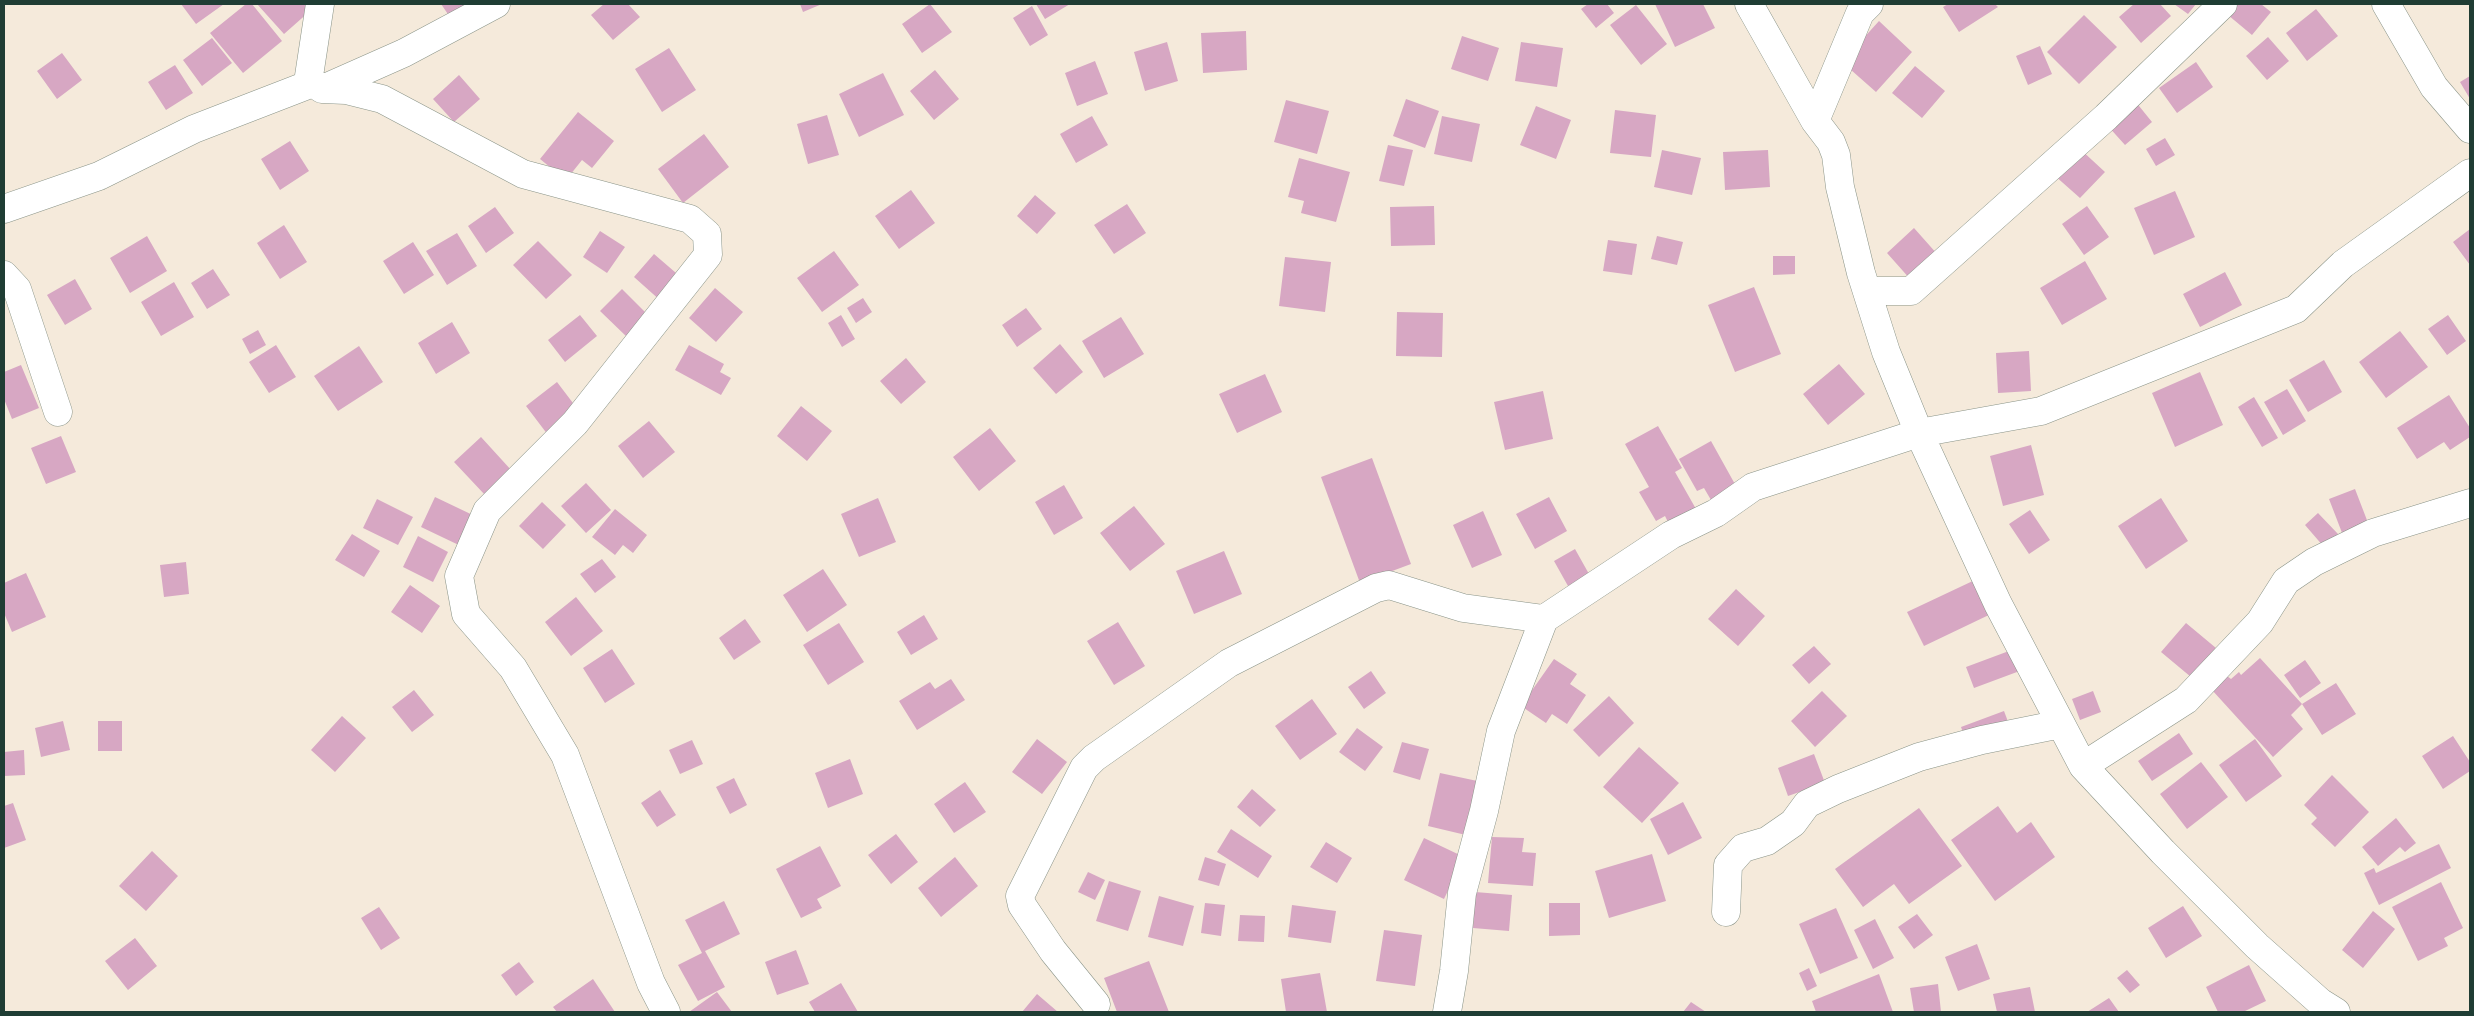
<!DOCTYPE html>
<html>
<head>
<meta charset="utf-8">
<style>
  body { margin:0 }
  #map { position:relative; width:2474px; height:1016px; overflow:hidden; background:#f5eadb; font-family:"Playpen Sans",sans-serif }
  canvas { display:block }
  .frame { position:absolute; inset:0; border:5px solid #1f3d34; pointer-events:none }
</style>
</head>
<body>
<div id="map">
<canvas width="2474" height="1016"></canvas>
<div class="frame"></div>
</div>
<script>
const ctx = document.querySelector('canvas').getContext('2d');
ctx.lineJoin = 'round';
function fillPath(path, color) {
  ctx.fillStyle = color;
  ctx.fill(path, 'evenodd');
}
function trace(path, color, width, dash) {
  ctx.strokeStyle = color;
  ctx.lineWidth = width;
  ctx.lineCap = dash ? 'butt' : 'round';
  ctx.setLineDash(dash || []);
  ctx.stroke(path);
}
fillPath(new Path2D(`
  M 181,4 L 224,4 L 196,24 Z
  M 246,4 L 252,4 L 282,41 L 243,73 L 210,33 Z
  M 257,4 L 304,4 L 310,11 L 284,34 Z
  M 441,4 L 477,4 L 454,23 Z
  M 604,4 L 628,4 L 640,17 L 613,40 L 591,15 Z
  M 800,4 L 822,4 L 803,12 Z
  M 930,4 L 952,32 L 922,53 L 902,24 Z
  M 1036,4 L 1070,4 L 1045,19 Z
  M 1588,4 L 1607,4 L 1614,13 L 1596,28 L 1581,9 Z
  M 1655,4 L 1703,4 L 1715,28 L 1675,47 Z
  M 1948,4 L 1995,4 L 1998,7 L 1959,32 L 1943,7 Z
  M 2134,4 L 2160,4 L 2171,16 L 2141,43 L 2119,17 Z
  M 2174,4 L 2196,4 L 2188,14 Z
  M 2237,4 L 2261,4 L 2271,12 L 2252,35 L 2228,15 Z
  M 1636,5 L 1667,44 L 1641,65 L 1610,25 Z
  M 1032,6 L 1048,35 L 1030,46 L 1013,18 Z
  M 2316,9 L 2338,36 L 2307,61 L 2286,33 Z
  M 2084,15 L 2117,47 L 2079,84 L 2047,52 Z
  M 1879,21 L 1912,52 L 1876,92 L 1842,62 Z
  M 1246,31 L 1247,70 L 1203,73 L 1201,33 Z
  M 1462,36 L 1499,48 L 1488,81 L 1451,69 Z
  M 2268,37 L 2289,61 L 2267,80 L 2246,56 Z
  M 212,38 L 232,63 L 202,86 L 183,60 Z
  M 1167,42 L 1178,81 L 1145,91 L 1134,52 Z
  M 1521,42 L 1563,48 L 1557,87 L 1515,81 Z
  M 2040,46 L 2052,74 L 2028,85 L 2016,56 Z
  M 669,48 L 696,90 L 662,112 L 635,69 Z
  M 62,53 L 82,80 L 57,99 L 37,71 Z
  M 1095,61 L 1108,94 L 1077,106 L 1065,73 Z
  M 2196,62 L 2213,87 L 2177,113 L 2159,88 Z
  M 175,65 L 193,93 L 166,110 L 148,82 Z
  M 1915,66 L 1945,91 L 1922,118 L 1892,93 Z
  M 935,70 L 959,99 L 934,120 L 910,91 Z
  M 883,73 L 904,115 L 859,137 L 839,94 Z
  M 459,75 L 480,99 L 454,122 L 433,99 Z
  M 2470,76 L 2470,99 L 2460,82 Z
  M 1406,99 L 1439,111 L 1425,148 L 1393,136 Z
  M 1286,100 L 1329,111 L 1317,154 L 1274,142 Z
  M 2135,101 L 2152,122 L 2125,145 L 2107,125 Z
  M 1536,106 L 1571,120 L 1556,159 L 1520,145 Z
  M 1615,110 L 1656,115 L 1651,157 L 1610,153 Z
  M 578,112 L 614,141 L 592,168 L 582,160 L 566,180 L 540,159 Z
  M 827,115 L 839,155 L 808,164 L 797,124 Z
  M 1092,116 L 1108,145 L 1076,163 L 1060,134 Z
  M 1442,116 L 1480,124 L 1472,162 L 1434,154 Z
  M 704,134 L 729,167 L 683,203 L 658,169 Z
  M 2165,138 L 2175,155 L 2156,166 L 2146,149 Z
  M 290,141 L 309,171 L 280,190 L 261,159 Z
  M 1388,145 L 1413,150 L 1404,186 L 1379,181 Z
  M 2079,148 L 2105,172 L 2080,198 L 2054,175 Z
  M 1662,150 L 1701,158 L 1692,195 L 1654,187 Z
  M 1768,150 L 1770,187 L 1725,190 L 1723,152 Z
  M 1299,158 L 1350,172 L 1336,222 L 1301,213 L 1304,201 L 1288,197 Z
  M 911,190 L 935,223 L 899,249 L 875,216 Z
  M 2175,191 L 2195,237 L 2154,255 L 2134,208 Z
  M 1035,195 L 1056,213 L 1037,234 L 1017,216 Z
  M 1127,204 L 1146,233 L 1114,254 L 1094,225 Z
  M 1434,206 L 1435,245 L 1391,246 L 1390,207 Z
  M 2087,206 L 2109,237 L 2084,255 L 2062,224 Z
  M 495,207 L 514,233 L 486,253 L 468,226 Z
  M 284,225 L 307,262 L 280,279 L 257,243 Z
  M 1914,228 L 1938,255 L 1911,280 L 1887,253 Z
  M 2470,229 L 2470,265 L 2453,242 Z
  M 600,231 L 625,247 L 607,273 L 583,257 Z
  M 457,233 L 477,266 L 447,285 L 426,251 Z
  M 147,236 L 167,271 L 130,293 L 110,258 Z
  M 1657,236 L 1683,242 L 1677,265 L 1651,259 Z
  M 1608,240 L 1637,244 L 1632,275 L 1603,271 Z
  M 538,241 L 572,275 L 546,299 L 513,265 Z
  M 413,242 L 434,275 L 404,294 L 383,261 Z
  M 834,251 L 859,285 L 822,312 L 797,278 Z
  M 654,254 L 683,279 L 662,302 L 634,277 Z
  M 1773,256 L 1795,256 L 1795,274 L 1773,275 Z
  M 1285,257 L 1331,262 L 1325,312 L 1279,306 Z
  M 2085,261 L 2107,299 L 2062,325 L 2040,288 Z
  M 213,269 L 230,295 L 207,309 L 191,283 Z
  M 2225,272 L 2242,305 L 2200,327 L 2183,294 Z
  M 75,279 L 92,309 L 65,325 L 47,295 Z
  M 174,282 L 194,317 L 161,336 L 141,302 Z
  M 1754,287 L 1781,354 L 1735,372 L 1708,305 Z
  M 715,288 L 743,312 L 716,342 L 689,318 Z
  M 622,289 L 649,316 L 628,338 L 600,311 Z
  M 863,298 L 872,312 L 856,323 L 847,308 Z
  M 1026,308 L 1042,329 L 1017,347 L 1002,325 Z
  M 1397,312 L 1443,313 L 1442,357 L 1396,356 Z
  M 580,315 L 597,336 L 565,362 L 548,340 Z
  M 841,315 L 855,339 L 842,347 L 828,323 Z
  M 2448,315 L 2466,341 L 2447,355 L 2428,329 Z
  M 1121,317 L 1144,354 L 1104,378 L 1082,341 Z
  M 452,322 L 470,353 L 436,374 L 418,343 Z
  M 258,330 L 266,345 L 250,354 L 242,339 Z
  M 2400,331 L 2428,367 L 2386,398 L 2359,362 Z
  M 1060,344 L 1083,372 L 1056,394 L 1033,368 Z
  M 276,345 L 296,377 L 269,393 L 249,362 Z
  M 689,345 L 724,364 L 720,372 L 731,378 L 721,395 L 675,370 Z
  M 359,346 L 383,382 L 338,411 L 314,376 Z
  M 2029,351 L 2031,391 L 1998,393 L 1996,353 Z
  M 906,358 L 926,382 L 901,404 L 880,381 Z
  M 2324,360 L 2342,392 L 2308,412 L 2289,380 Z
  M 1839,364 L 1865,394 L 1828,425 L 1803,394 Z
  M 21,365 L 39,408 L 12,419 L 4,399 L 4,372 Z
  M 2200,372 L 2223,425 L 2175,447 L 2152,393 Z
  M 1265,374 L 1282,412 L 1237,433 L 1219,394 Z
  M 557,382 L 579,411 L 548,435 L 526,406 Z
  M 2287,389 L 2306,421 L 2283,435 L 2264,402 Z
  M 1543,391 L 1553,439 L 1505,450 L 1494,402 Z
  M 2449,395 L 2470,428 L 2470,437 L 2450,450 L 2444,442 L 2417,459 L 2397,428 Z
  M 2254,397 L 2278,438 L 2262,447 L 2238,407 Z
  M 801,406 L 832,431 L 807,461 L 777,436 Z
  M 649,421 L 675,452 L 643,478 L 618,446 Z
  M 1658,426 L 1682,468 L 1675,472 L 1696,509 L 1669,524 L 1665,516 L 1656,521 L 1639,492 L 1649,487 L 1625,444 Z
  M 990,428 L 1016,461 L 979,491 L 953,457 Z
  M 61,436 L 76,472 L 46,484 L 31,448 Z
  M 481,437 L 512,471 L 485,495 L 454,462 Z
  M 1711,441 L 1736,486 L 1711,500 L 1704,488 L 1697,491 L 1679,459 Z
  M 2031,445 L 2044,495 L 2003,506 L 1990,456 Z
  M 1372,458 L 1411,564 L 1360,583 L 1321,477 Z
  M 586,483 L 611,510 L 586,533 L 561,506 Z
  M 1064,485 L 1083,518 L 1054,535 L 1035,502 Z
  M 2355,489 L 2370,528 L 2344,538 L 2329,499 Z
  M 435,497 L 479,518 L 465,548 L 421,527 Z
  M 1549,497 L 1567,531 L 1535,549 L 1516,514 Z
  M 878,498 L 896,542 L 859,557 L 841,514 Z
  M 2161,498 L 2188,541 L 2146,569 L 2118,526 Z
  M 377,499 L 413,517 L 398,545 L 363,528 Z
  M 542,502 L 566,525 L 543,549 L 519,526 Z
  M 1134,506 L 1165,544 L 1130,571 L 1100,533 Z
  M 615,509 L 647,535 L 633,553 L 623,545 L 615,555 L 592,537 Z
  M 2030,510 L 2050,540 L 2029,554 L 2009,524 Z
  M 1483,511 L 1502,555 L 1472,568 L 1453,525 Z
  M 2318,513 L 2338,534 L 2324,547 L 2305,525 Z
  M 352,534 L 380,551 L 364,577 L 335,560 Z
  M 418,536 L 448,552 L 433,582 L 403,567 Z
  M 1575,549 L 1589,574 L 1568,586 L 1554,561 Z
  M 1224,551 L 1242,594 L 1194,614 L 1176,571 Z
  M 602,559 L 616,577 L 595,593 L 580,574 Z
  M 186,562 L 189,594 L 164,597 L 160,565 Z
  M 823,569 L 847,605 L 807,632 L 783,595 Z
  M 26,573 L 46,617 L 12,632 L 4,613 L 4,583 Z
  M 1977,579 L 1993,613 L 1924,646 L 1907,612 Z
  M 410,585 L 440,606 L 422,633 L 391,612 Z
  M 1736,589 L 1765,616 L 1738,646 L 1708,619 Z
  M 576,597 L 603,631 L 571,656 L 545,622 Z
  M 924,615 L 938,639 L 911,655 L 897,632 Z
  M 745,619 L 761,642 L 734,660 L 719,638 Z
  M 1118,622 L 1145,666 L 1114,685 L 1087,641 Z
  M 839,623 L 864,662 L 828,685 L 803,645 Z
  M 2186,623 L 2222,653 L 2197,682 L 2161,652 Z
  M 1814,646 L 1831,664 L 1809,684 L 1792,665 Z
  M 2017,648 L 2025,669 L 1974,688 L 1966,667 Z
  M 612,649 L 635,684 L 605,703 L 583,668 Z
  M 2260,658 L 2302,704 L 2291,715 L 2303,729 L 2273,757 L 2212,690 L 2227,676 L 2231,679 L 2239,672 L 2241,675 Z
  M 1554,659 L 1577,674 L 1570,684 L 1586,695 L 1567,724 L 1552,714 L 1546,723 L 1521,706 Z
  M 2305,660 L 2321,683 L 2300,698 L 2284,675 Z
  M 1371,671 L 1386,693 L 1364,709 L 1348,687 Z
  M 951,679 L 965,700 L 917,730 L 899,701 L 930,682 L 935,689 Z
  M 2336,683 L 2356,714 L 2322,735 L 2302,704 Z
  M 414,690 L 434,715 L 412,732 L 392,707 Z
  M 1822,691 L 1847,716 L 1815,747 L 1791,721 Z
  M 2093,691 L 2101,712 L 2080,720 L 2072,699 Z
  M 1609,696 L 1634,723 L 1599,757 L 1573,730 Z
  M 1312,699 L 1337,734 L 1300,760 L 1275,726 Z
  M 2004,711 L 2010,727 L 1967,743 L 1961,727 Z
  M 342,716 L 366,738 L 335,772 L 311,750 Z
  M 63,721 L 70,750 L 41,757 L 35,728 Z
  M 98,721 L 122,721 L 122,751 L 98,751 Z
  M 1357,728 L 1383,747 L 1365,771 L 1339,752 Z
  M 2179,733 L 2193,754 L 2152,781 L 2138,761 Z
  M 2453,736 L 2470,762 L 2470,771 L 2443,789 L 2422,756 Z
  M 1037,739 L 1067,762 L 1042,794 L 1012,772 Z
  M 2255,739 L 2282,776 L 2246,802 L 2219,765 Z
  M 692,740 L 703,764 L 680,774 L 669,750 Z
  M 1402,742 L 1429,749 L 1420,780 L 1393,772 Z
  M 1639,747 L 1679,783 L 1642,823 L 1603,787 Z
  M 24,750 L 25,775 L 4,776 L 4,752 Z
  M 1814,754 L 1825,783 L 1788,796 L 1778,768 Z
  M 850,759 L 863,794 L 828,808 L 815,773 Z
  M 2201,762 L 2228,797 L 2187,829 L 2160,794 Z
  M 1440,773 L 1482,782 L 1470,836 L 1428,826 Z
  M 2332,775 L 2369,812 L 2335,847 L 2311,824 L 2317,818 L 2304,805 Z
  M 734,778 L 747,805 L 730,814 L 716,787 Z
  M 965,782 L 986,812 L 954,833 L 934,804 Z
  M 1252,789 L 1276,810 L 1260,827 L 1237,807 Z
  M 660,790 L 676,815 L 657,827 L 641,803 Z
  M 1683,802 L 1702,838 L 1668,855 L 1650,819 Z
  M 13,803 L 26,840 L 4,848 L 4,806 Z
  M 1998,806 L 2017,833 L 2031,822 L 2055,857 L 1995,901 L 1951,840 Z
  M 1919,808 L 1962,866 L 1909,904 L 1894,884 L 1863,907 L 1835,869 Z
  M 2396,818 L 2416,843 L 2405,852 L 2400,847 L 2378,866 L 2362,847 Z
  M 1231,829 L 1272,856 L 1258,878 L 1217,852 Z
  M 896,834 L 918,862 L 891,884 L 868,855 Z
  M 1492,837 L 1524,838 L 1522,852 L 1536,853 L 1533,886 L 1488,883 Z
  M 1424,838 L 1464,857 L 1444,899 L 1404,880 Z
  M 1326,842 L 1352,858 L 1337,883 L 1310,867 Z
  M 2439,844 L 2451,868 L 2379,905 L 2364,873 L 2374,868 L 2376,873 Z
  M 820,846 L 841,886 L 817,899 L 822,908 L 801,918 L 776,869 Z
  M 152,851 L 178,876 L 146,911 L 119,886 Z
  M 1652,854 L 1666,901 L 1609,918 L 1595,871 Z
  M 955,857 L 978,886 L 941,917 L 918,888 Z
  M 1205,857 L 1226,864 L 1219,886 L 1198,880 Z
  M 1088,872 L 1105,880 L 1095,900 L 1078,892 Z
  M 1109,881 L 1141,891 L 1128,931 L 1096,921 Z
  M 2441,882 L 2463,928 L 2444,938 L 2448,946 L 2418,961 L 2392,907 Z
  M 1475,892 L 1512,895 L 1509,931 L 1473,928 Z
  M 1159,896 L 1194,906 L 1183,946 L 1148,937 Z
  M 724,901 L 740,934 L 705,951 L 725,987 L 698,1001 L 678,965 L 702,953 L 685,920 Z
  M 1205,903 L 1225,905 L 1221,936 L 1201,933 Z
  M 1549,903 L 1580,903 L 1580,935 L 1549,936 Z
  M 1292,905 L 1336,911 L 1331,943 L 1288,937 Z
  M 2183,906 L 2202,936 L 2166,958 L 2148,928 Z
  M 379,907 L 400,938 L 381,950 L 361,918 Z
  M 1836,908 L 1858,958 L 1820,974 L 1799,924 Z
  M 2373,911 L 2395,929 L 2363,968 L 2342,950 Z
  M 1917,914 L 1933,935 L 1914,949 L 1898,927 Z
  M 1240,915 L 1265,916 L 1264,942 L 1238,941 Z
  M 1875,919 L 1894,958 L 1873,969 L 1854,930 Z
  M 1384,930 L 1422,935 L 1415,986 L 1376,981 Z
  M 135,938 L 157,966 L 128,990 L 105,961 Z
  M 1977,944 L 1990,979 L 1958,991 L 1945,957 Z
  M 796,950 L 809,984 L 777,995 L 765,962 Z
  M 1149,961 L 1169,1012 L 1117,1012 L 1104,978 Z
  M 519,962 L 534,982 L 516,996 L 501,975 Z
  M 2249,965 L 2266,1001 L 2243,1012 L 2218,1012 L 2206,987 Z
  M 1809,968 L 1817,986 L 1807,991 L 1799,973 Z
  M 2127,970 L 2140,985 L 2130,993 L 2117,978 Z
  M 1320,973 L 1327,1012 L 1286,1012 L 1281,979 Z
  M 1879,974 L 1893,1012 L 1816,1012 L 1812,1001 Z
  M 593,979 L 615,1012 L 557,1012 L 553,1007 Z
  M 841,983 L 858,1012 L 815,1012 L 809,1002 Z
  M 1938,984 L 1941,1012 L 1914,1012 L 1910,988 Z
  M 2030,987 L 2035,1012 L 1997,1012 L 1993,994 Z
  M 717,992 L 732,1012 L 689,1012 Z
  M 1037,994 L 1058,1012 L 1022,1012 Z
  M 2109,998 L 2119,1012 L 2087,1012 Z
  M 1691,1002 L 1706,1012 L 1683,1012 Z`), '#d7a7c3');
const street = new Path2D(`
  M 320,4 L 309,76 L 313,83 L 322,89 L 346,90 L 382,99 L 523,174 L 690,219 L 707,234 L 708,255 L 575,423 L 487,511 L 459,576 L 466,614 L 513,668 L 565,755 L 651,983 L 666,1012
  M 1749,4 L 1815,121 L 1831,142 L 1836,155 L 1840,187 L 1861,273 L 1886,352 L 1919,433 L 1998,604 L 2083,766 L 2163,852 L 2257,946 L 2320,1002 L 2336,1012
  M 2386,4 L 2434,87 L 2470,129
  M 325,88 L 404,53 L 496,4
  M 1815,121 L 1860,13 L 1869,4
  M 4,209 L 99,176 L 194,129 L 313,83
  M 4,275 L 17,289 L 58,412
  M 1867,291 L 1911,291 L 2106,117 L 2223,4
  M 2083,766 L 2186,700 L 2260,622 L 2286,581 L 2314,562 L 2373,533 L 2470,503
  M 1726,912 L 1728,865 L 1743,848 L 1767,841 L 1793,823 L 1807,804 L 1838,789 L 1919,757 L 1982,740 L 2061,724
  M 1096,1004 L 1053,951 L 1022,905 L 1020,896 L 1084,768 L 1094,758 L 1229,663 L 1376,588 L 1389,585 L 1463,608 L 1544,619
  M 1447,1012 L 1454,971 L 1462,893 L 1484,811 L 1501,731 L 1544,619 L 1671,535 L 1716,513 L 1753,487 L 1919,433 L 2041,411 L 2296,309 L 2343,264 L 2470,173`);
trace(street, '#8a9488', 29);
trace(street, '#fff', 28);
</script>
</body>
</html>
